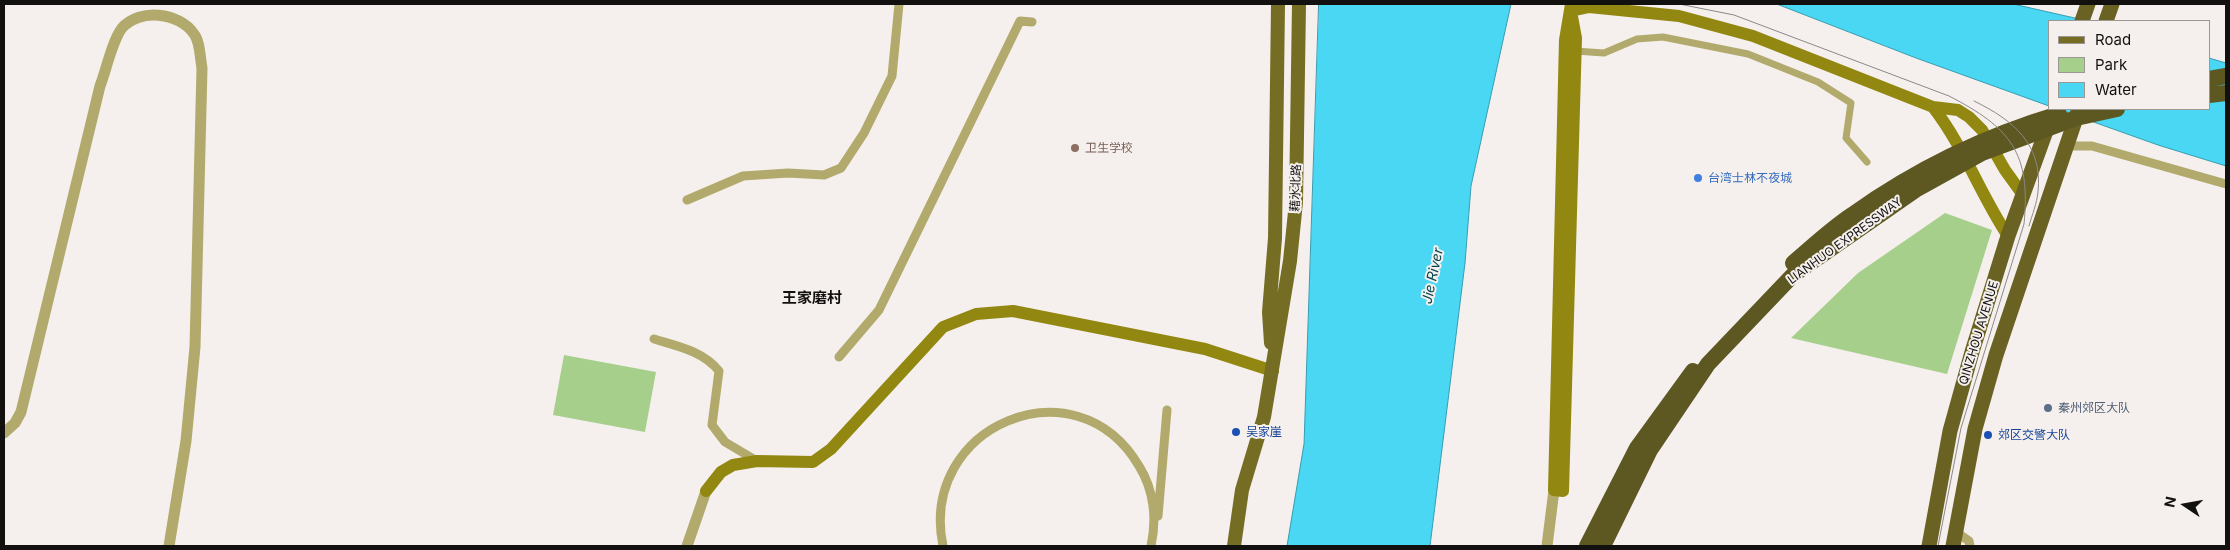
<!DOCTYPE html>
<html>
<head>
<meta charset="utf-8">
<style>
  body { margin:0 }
  #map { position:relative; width:2230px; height:550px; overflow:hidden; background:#f5f0ed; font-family:Inter,sans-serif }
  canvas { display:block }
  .frame { position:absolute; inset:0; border:5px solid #121110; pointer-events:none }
  .legend { position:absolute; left:2048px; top:20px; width:162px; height:90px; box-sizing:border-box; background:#f5f0ed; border:1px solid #9a9795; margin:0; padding:6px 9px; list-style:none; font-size:15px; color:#121110 }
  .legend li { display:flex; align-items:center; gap:10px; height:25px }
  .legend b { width:25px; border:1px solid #9a9795 }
  .north { position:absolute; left:2160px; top:480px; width:50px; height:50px; -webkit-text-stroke:4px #f5f0ed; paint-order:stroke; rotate:282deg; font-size:14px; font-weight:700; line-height:20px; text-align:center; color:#121110 }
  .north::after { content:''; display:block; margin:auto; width:18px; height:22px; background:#121110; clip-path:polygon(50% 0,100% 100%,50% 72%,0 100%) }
</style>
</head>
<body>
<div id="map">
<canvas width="2230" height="550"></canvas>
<div class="frame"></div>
<ul class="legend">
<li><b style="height:6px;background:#756d23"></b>Road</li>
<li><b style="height:14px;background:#a7cf8c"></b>Park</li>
<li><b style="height:14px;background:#49d7f4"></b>Water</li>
</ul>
<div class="north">N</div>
</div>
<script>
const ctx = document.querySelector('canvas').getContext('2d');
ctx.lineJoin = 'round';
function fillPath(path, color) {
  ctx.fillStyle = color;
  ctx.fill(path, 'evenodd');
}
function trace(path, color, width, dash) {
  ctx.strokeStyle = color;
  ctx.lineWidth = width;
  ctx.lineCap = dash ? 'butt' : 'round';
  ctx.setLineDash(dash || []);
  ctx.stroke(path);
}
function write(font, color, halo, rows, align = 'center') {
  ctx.font = font + ' Inter,"Noto Sans SC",sans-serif';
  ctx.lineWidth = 4;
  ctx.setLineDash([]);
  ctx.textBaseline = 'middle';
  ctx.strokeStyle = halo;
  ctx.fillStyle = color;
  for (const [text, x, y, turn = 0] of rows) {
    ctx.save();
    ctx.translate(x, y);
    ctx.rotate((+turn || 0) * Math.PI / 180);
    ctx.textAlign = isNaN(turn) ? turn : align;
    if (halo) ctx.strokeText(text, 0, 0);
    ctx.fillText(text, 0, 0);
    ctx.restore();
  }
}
fillPath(new Path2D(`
  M 1945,213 L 1992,230 L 1947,374 L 1791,338 L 1858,273 Z
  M 564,355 L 656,372 L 645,432 L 553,415 Z`), '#a7cf8c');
const water = new Path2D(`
  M 1319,4 L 1511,4 L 1471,186 L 1465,263 L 1430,546 L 1287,546 L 1304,444 Z
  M 1777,4 L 2013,4 L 2088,21 L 2049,21 L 2049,106 L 1916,58 Z
  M 2209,58 L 2226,63 L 2226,166 L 2158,145 L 2057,109 L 2209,109 Z`);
fillPath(water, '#49d7f4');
trace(water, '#389cb0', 1);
trace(new Path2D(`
  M 1575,51 L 1604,53 L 1637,39 L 1663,37 L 1748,54 L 1818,82 L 1851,103 L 1846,138 L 1867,162`), '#b1aa6c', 7);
trace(new Path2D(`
  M 2066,146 L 2092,146 L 2226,184
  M 687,200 L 743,176 L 788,173 L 824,175 L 841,168 L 864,133 L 892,76 L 899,4
  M 654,339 C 677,346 703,351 719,371 L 712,425 L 725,442 L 757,461
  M 839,357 L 879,310 L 1020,21 L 1032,22
  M 1158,516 L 1167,410
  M 1956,532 L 1969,541 L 1970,546
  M 943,546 C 918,426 1076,359 1139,466 C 1154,490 1157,519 1151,546`), '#b1aa6c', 9);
trace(new Path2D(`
  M 4,433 L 15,423 L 21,412 L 100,86 C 106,71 112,41 122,28 C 139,8 179,12 194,34 C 200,41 200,58 202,68 L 195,347 L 186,441 L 169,546
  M 687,546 L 706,491
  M 1547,546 L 1554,490`), '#b1aa6c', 11);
trace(new Path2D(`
  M 1571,11 L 1576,38 L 1563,491 L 1554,490 L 1565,40 L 1571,4
  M 1571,11 L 1589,7 L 1679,16 L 1753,36 L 1933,107 L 1958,110 L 1969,117 L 1982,130 L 2005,170 L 2023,195
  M 1933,107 C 1964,147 1980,194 2008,236
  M 706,491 L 721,472 L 733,465 L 757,461 L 813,462 L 831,449 L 943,327 L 976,314 L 1013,311 L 1205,349 L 1273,371`), '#928710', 12);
trace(new Path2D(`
  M 1271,343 L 1269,312 L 1275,238 L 1278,4
  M 1234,546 L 1242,490 L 1264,417 L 1290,261 L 1296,202 L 1299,4`), '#756d23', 14);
trace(new Path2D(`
  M 2082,21 L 2088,4
  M 2106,21 L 2112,4
  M 1929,546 L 1950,431 L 1972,352 L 2008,236 L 2050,120
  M 1953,546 L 1975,429 L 1996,355 L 2079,109`), '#696222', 15);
trace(new Path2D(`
  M 2209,79 L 2226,76
  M 2209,95 L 2226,93
  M 1793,263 C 1812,247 1831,229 1852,215 C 1915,170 1985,136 2059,114
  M 1587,546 L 1637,448 L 1693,371
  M 1603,546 L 1650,450 L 1708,364 L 1793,275 L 1917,189 L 1982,153 L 2076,118 L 2117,109`), '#5d5722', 16);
trace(new Path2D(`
  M 1679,4 L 1734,15 L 1949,96 C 2011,128 2031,153 2024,224 L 1961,428 L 1938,546
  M 1974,101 C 2013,120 2043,144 2038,192 C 2037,203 2032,215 2029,226`), '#8b8886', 1);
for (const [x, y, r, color] of [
  [1075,148,5,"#8d6e63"],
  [1698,178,5,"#3f7fe0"],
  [2048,408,5,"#5c6f8a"],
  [1236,432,5,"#1a4fb4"],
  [1988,435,5,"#1a4fb4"]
]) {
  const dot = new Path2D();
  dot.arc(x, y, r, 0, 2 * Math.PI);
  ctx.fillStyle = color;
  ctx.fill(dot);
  trace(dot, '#f5f0ed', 2);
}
write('12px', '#785e54', '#f5f0ed', [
  ["卫生学校",1085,148]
], 'left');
write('12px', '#366cbe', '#f5f0ed', [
  ["台湾士林不夜城",1708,178]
], 'left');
write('12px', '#121110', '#f5f0ed', [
  ["藉水北路",1296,188,-88],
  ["LIANHUO EXPRESSWAY",1845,241,-36],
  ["QINZHOU AVENUE",1979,333,-73]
]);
write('12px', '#4e5e75', '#f5f0ed', [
  ["秦州郊区大队",2058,408]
], 'left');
write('12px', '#164399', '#f5f0ed', [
  ["吴家崖",1246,432],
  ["郊区交警大队",1998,435]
], 'left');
write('italic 14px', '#054651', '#f5f0ed', [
  ["Jie River",1433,276,-78]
]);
write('bold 15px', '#121110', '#f5f0ed', [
  ["王家磨村",812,298]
]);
</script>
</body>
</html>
